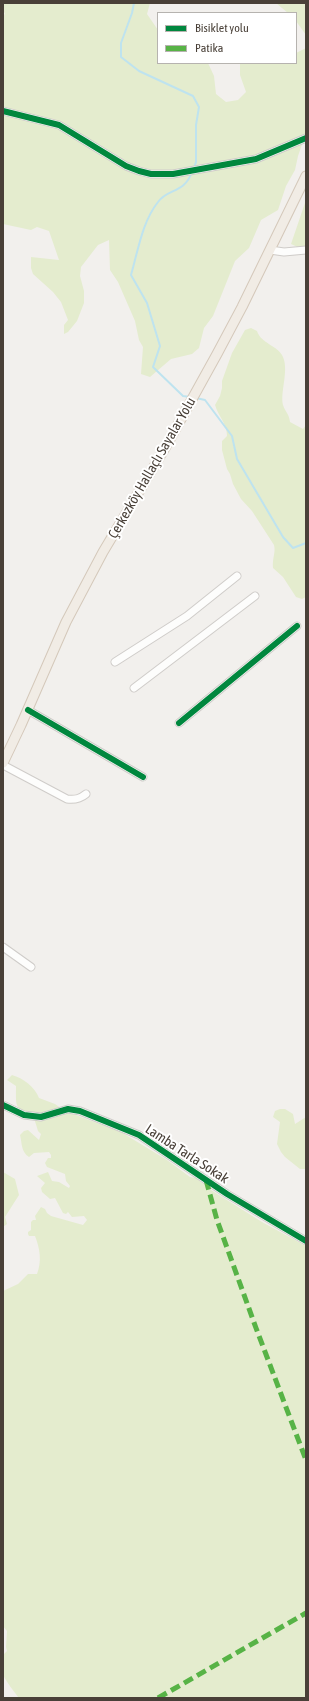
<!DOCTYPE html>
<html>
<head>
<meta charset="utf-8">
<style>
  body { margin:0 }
  #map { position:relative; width:309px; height:1701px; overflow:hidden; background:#f2f0ed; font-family:"Asap Condensed",sans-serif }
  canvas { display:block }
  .frame { position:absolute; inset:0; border:4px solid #494038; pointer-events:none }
  .legend { position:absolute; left:157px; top:12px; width:140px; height:52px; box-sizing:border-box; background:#fff; border:1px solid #b6b3af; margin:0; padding:5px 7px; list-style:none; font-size:12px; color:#494038 }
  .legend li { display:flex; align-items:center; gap:8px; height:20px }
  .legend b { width:20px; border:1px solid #b6b3af }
</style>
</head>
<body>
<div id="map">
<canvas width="309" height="1701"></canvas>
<div class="frame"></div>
<ul class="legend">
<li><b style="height:5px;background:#00873e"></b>Bisiklet yolu</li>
<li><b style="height:5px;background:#57b346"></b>Patika</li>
</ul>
</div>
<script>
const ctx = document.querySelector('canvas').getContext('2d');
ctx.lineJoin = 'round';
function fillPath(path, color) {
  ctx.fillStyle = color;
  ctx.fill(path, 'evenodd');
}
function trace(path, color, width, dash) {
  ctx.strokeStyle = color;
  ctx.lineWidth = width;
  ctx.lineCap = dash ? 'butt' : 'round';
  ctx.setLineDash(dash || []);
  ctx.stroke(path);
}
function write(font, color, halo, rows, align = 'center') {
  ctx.font = font + ' "Asap Condensed",sans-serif';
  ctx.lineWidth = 4;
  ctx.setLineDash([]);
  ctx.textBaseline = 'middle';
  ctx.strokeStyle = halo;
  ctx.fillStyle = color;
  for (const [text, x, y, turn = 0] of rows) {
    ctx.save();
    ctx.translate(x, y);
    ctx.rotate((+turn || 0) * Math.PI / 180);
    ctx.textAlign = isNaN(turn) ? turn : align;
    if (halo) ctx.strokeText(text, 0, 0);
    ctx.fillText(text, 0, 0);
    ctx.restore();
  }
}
fillPath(new Path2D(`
  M 3,3 L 150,3 L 147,14 L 158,30 L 158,63 L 208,63 L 214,76 L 216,94 L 226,102 L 238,100 L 246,92 L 240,75 L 240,63 L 296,63 L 296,53 L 306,48 L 306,133 L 298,156 L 295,170 L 286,186 L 278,210 L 261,220 L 249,248 L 235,261 L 213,316 L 204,328 L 199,348 L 192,354 L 171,359 L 150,377 L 141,374 L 143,347 L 139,340 L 135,321 L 118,282 L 110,270 L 109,240 L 98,245 L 81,267 L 80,276 L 84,291 L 84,303 L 77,321 L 68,332 L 64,334 L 64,325 L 68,320 L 61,302 L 53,292 L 33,274 L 31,268 L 31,257 L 59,260 L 49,231 L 37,227 L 31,230 L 3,224 L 3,18 L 5,13 L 3,12 Z
  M 276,3 L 306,3 L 306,35 L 296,21 L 296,13 L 288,13 Z
  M 306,200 L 306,250 L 304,250 L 291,244 Z
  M 251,328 L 257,331 C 261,344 278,345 283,357 C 289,371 280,392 283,405 C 285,412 289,413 290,422 L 303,429 L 306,425 L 306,597 L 302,599 L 296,597 L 283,577 L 273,568 C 272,559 276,552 274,545 L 252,511 L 241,499 L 233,484 L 230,474 L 227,469 L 222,450 L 222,441 L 227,436 C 227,423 219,418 215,405 L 220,396 L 222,388 L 222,381 L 232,353 L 245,330 Z
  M 12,1075 C 23,1078 35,1087 39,1098 L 55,1104 L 65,1111 L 121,1132 L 167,1160 L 190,1177 L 196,1178 L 211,1190 L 262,1222 L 306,1246 L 306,1698 L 19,1698 C 16,1694 4,1679 3,1674 C 1,1669 3,1661 3,1655 L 7,1651 L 6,1647 L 7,1631 L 3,1626 L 3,1291 L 18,1284 L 28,1274 L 37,1274 C 42,1261 40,1249 35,1236 L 29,1236 L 28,1234 L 28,1232 L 31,1230 L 31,1222 L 33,1220 L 36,1220 L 35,1216 L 41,1207 L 45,1209 L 47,1213 L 51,1216 L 83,1225 L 87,1220 L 84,1216 L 72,1217 L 68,1212 L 66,1214 L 63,1213 L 55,1198 L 50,1199 L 42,1192 L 41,1188 L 45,1183 L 37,1176 L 48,1172 L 52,1181 L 59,1182 L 69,1188 L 70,1186 L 66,1181 L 65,1174 L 47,1167 L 45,1163 L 48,1158 L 51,1158 L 51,1155 L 49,1152 L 34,1153 L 29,1157 C 21,1152 22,1143 20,1135 L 24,1131 L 28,1130 L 39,1140 L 41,1134 L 38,1131 L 34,1118 C 14,1107 16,1108 16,1086 L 7,1080 Z
  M 280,1109 L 285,1109 L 293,1114 L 295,1124 L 306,1117 L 306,1169 L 300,1169 L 285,1157 L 281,1152 L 277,1144 L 280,1122 L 273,1117 L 275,1111 Z
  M 3,1172 L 15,1179 L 19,1195 L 5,1217 L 7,1224 L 3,1227 Z`), '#e4ecce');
trace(new Path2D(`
  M 134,3 L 132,13 L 121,43 L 121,57 L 139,71 L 193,96 L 199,107 L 196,125 L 196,162 L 194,168
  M 190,397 L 183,396 L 153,367 L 160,346 L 147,303 L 131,275 C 138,251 142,222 158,202 C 168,188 184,194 192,172
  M 196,398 L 205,400 L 232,436 L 237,459 L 283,537 L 293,548 L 306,543`), '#bee3ef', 2);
const minor = new Path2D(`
  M 3,111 L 59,125 L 126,166 L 139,171 L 151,174 L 173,174 L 256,159 L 306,138
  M 270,250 L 284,252 L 306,250
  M 115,662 L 187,616 L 237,576
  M 134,688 L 255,596
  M 28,710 L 143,777
  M 179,723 L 297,626
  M 3,765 L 67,799 C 75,800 80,799 86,794
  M 3,947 L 31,967
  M 3,1105 L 24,1115 L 41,1117 L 68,1109 L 80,1111 L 139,1135 L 227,1194 L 306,1241`);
const major = new Path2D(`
  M 3,763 L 21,725 L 66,622 L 103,552 L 165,448 L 217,354 L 242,307 L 306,176`);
trace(minor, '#cfccc9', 9);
trace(major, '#d4c8ba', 11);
trace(minor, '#fdfdfc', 7);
trace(major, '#f1ece5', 9);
trace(new Path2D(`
  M 206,1180 L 217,1220 L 256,1328 L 306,1460
  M 158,1698 L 306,1613`), '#57b346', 5, [10, 5]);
trace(new Path2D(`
  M 3,111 L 59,125 L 126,166 L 139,171 L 151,174 L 173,174 L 256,159 L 306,138
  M 28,710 L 143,777
  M 179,723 L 297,626
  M 3,1105 L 24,1115 L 41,1117 L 68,1109 L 80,1111 L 139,1135 L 227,1194 L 306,1241`), '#00873e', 6);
write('14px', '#494038', '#fff', [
  ["Çerkezköy Hallaçlı Sayalar Yolu",152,468,-60],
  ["Lamba Tarla Sokak",187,1154,33]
]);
</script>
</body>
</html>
